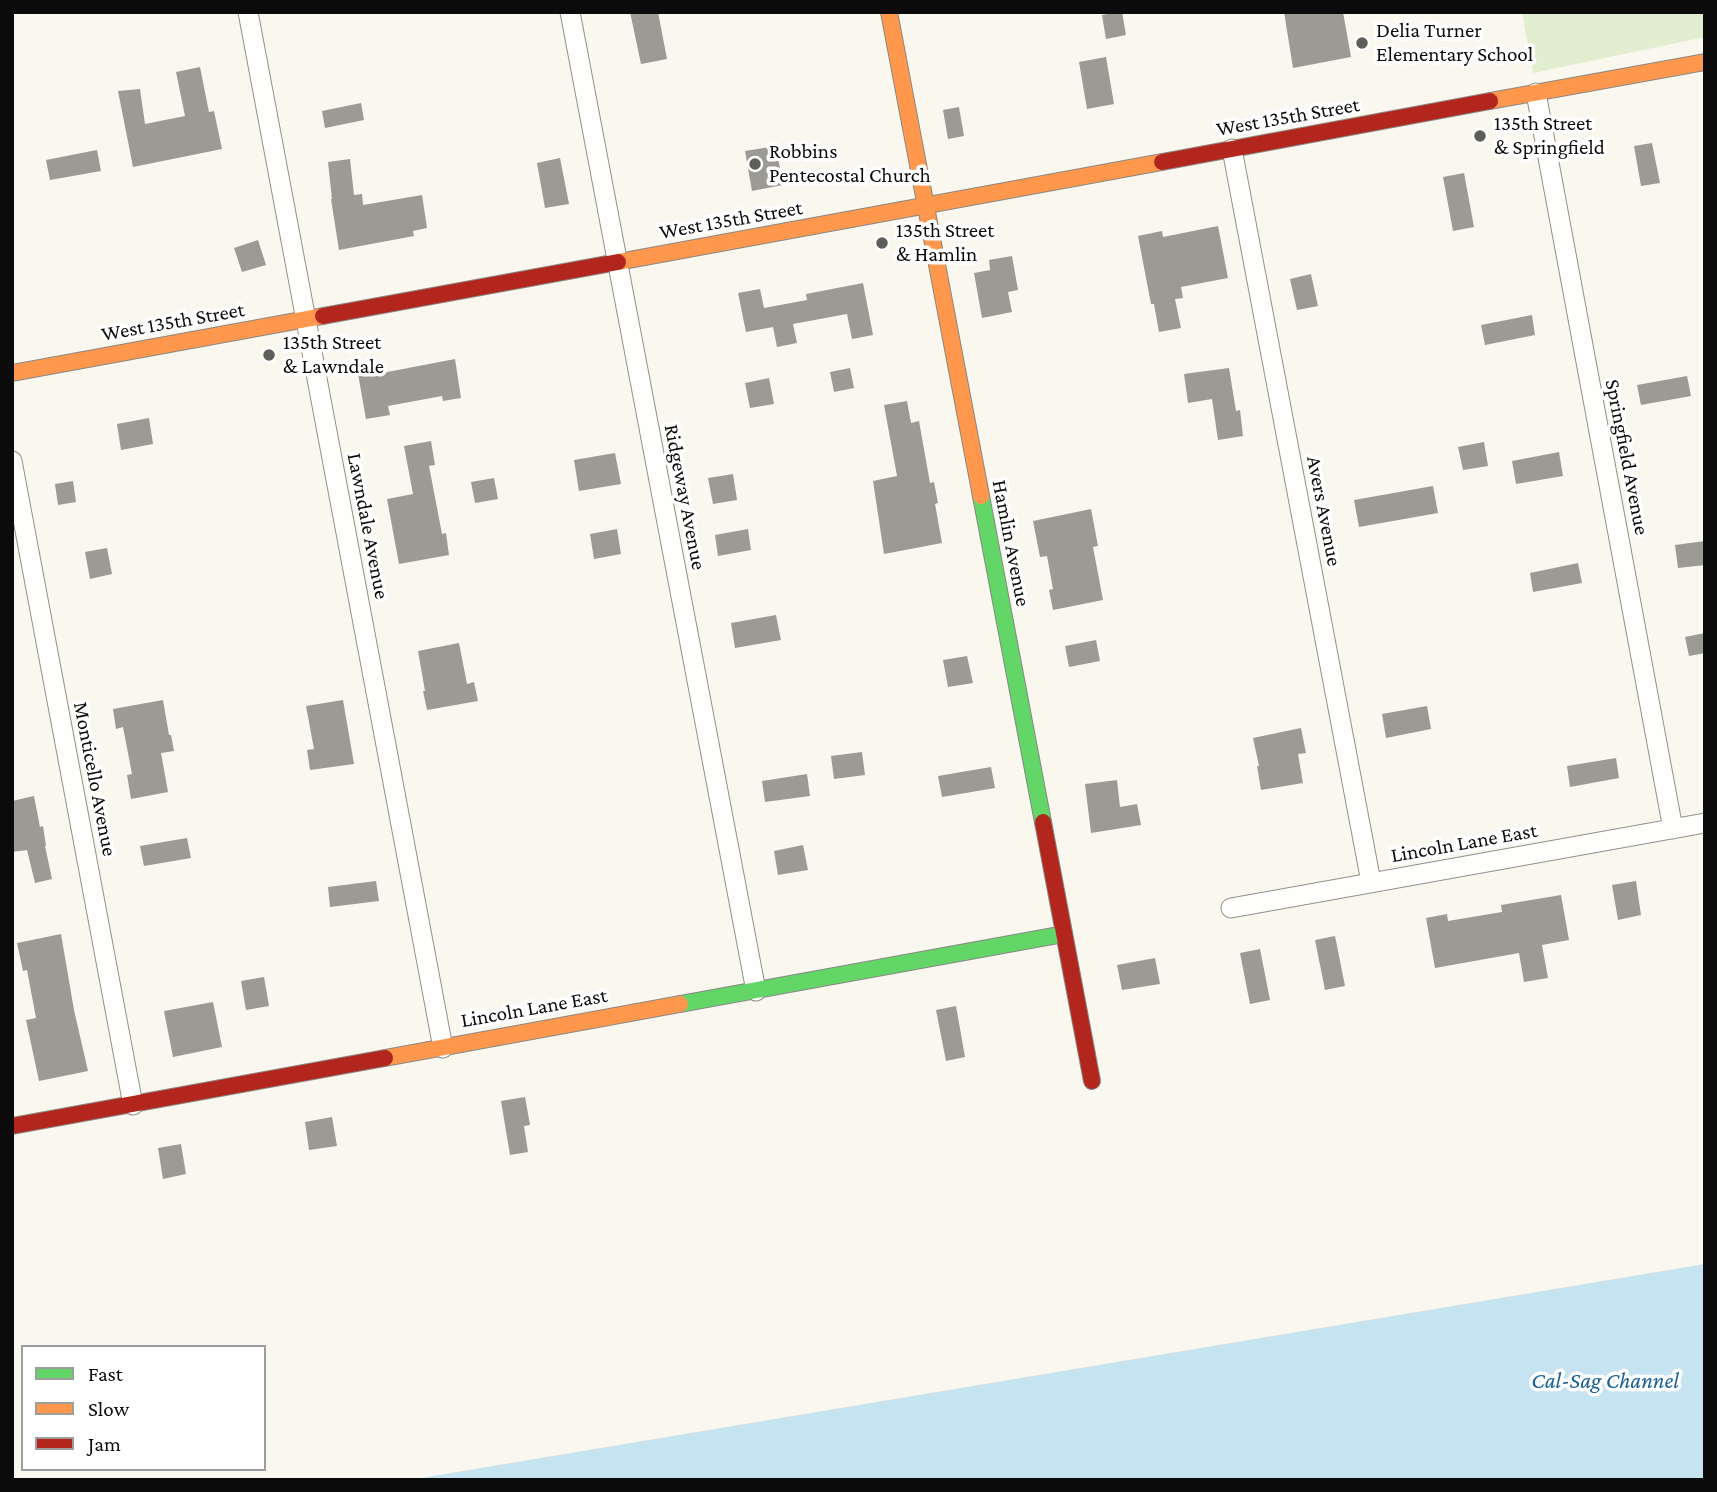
<!DOCTYPE html>
<html>
<head>
<meta charset="utf-8">
<style>
  body { margin:0 }
  #map { position:relative; width:1717px; height:1492px; overflow:hidden; background:#f9f7ee; font-family:"Crimson Pro",serif }
  canvas { display:block }
  .frame { position:absolute; inset:0; border:14px solid #0b0b0b; pointer-events:none }
  .legend { position:absolute; left:21px; top:1345px; width:245px; height:126px; box-sizing:border-box; background:#fff; border:2px solid #9d9d9d; margin:0; padding:9px 12px; list-style:none; font-size:21px; color:#0b0b0b }
  .legend li { display:flex; align-items:center; gap:14px; height:35px }
  .legend b { width:35px; border:2px solid #9d9d9d }
</style>
</head>
<body>
<div id="map">
<canvas width="1717" height="1492"></canvas>
<div class="frame"></div>
<ul class="legend">
<li><b style="height:9px;background:#63d668"></b>Fast</li>
<li><b style="height:9px;background:#ff974d"></b>Slow</li>
<li><b style="height:9px;background:#b3261e"></b>Jam</li>
</ul>
</div>
<script>
const ctx = document.querySelector('canvas').getContext('2d');
ctx.lineJoin = 'round';
function fillPath(path, color) {
  ctx.fillStyle = color;
  ctx.fill(path, 'evenodd');
}
function trace(path, color, width, dash) {
  ctx.strokeStyle = color;
  ctx.lineWidth = width;
  ctx.lineCap = dash ? 'butt' : 'round';
  ctx.setLineDash(dash || []);
  ctx.stroke(path);
}
function write(font, color, halo, rows, align = 'center') {
  ctx.font = font + ' "Crimson Pro",serif';
  ctx.lineWidth = 7;
  ctx.setLineDash([]);
  ctx.textBaseline = 'middle';
  ctx.strokeStyle = halo;
  ctx.fillStyle = color;
  for (const [text, x, y, turn = 0] of rows) {
    ctx.save();
    ctx.translate(x, y);
    ctx.rotate((+turn || 0) * Math.PI / 180);
    ctx.textAlign = isNaN(turn) ? turn : align;
    if (halo) ctx.strokeText(text, 0, 0);
    ctx.fillText(text, 0, 0);
    ctx.restore();
  }
}
fillPath(new Path2D(`
  M 1522,12 L 1705,12 L 1705,37 L 1533,73 Z`), '#e1eecf');
fillPath(new Path2D(`
  M 1705,1264 L 1705,1480 L 417,1480 L 427,1477 Z`), '#c6e3f2');
fillPath(new Path2D(`
  M 630,12 L 658,12 L 667,59 L 641,64 Z
  M 1117,12 L 1122,12 L 1126,35 L 1106,39 L 1102,15 Z
  M 1284,12 L 1343,12 L 1351,57 L 1293,68 Z
  M 1106,57 L 1114,104 L 1087,109 L 1079,62 Z
  M 200,67 L 209,112 L 214,111 L 222,149 L 133,167 L 118,91 L 140,89 L 145,124 L 185,116 L 176,72 Z
  M 361,103 L 364,120 L 325,128 L 322,111 Z
  M 959,107 L 964,136 L 948,139 L 943,110 Z
  M 1652,143 L 1660,183 L 1641,186 L 1634,146 Z
  M 776,146 L 783,185 L 752,191 L 745,151 Z
  M 97,150 L 101,171 L 50,180 L 46,160 Z
  M 560,158 L 569,204 L 545,208 L 537,163 Z
  M 350,159 L 354,195 L 362,194 L 363,205 L 422,195 L 427,228 L 413,231 L 414,236 L 339,250 L 331,199 L 332,199 L 328,162 Z
  M 1464,173 L 1474,227 L 1453,231 L 1443,177 Z
  M 1218,226 L 1228,278 L 1181,287 L 1183,298 L 1175,299 L 1181,328 L 1159,332 L 1154,304 L 1151,304 L 1138,236 L 1162,231 L 1163,237 Z
  M 258,240 L 266,265 L 242,272 L 234,248 Z
  M 1012,256 L 1018,290 L 1008,292 L 1012,312 L 982,318 L 974,273 L 990,270 L 989,260 Z
  M 1311,274 L 1318,306 L 1297,310 L 1290,279 Z
  M 863,283 L 873,335 L 852,339 L 847,314 L 793,324 L 797,343 L 777,347 L 773,327 L 746,332 L 738,293 L 760,289 L 764,308 L 807,300 L 806,294 Z
  M 1532,315 L 1535,335 L 1485,345 L 1481,325 Z
  M 455,359 L 461,398 L 443,401 L 442,396 L 388,406 L 390,415 L 366,419 L 358,374 L 382,370 L 382,373 Z
  M 850,368 L 854,388 L 834,392 L 830,372 Z
  M 1229,368 L 1236,411 L 1240,410 L 1243,436 L 1218,440 L 1212,399 L 1188,403 L 1184,374 Z
  M 1687,376 L 1691,396 L 1641,405 L 1637,385 Z
  M 769,378 L 774,404 L 750,408 L 745,383 Z
  M 907,401 L 911,423 L 919,421 L 930,483 L 934,482 L 938,503 L 935,504 L 942,543 L 884,554 L 873,481 L 897,476 L 884,405 Z
  M 149,418 L 153,444 L 121,450 L 117,424 Z
  M 431,441 L 435,465 L 429,466 L 442,534 L 446,533 L 449,555 L 399,564 L 387,499 L 413,494 L 404,446 Z
  M 1484,442 L 1488,466 L 1463,470 L 1458,447 Z
  M 1559,452 L 1563,476 L 1516,484 L 1512,461 Z
  M 615,453 L 621,484 L 579,491 L 574,460 Z
  M 733,474 L 737,500 L 713,504 L 708,478 Z
  M 494,478 L 498,499 L 475,503 L 471,482 Z
  M 73,481 L 76,502 L 58,505 L 55,484 Z
  M 1433,486 L 1438,513 L 1359,527 L 1354,500 Z
  M 1091,509 L 1098,546 L 1093,547 L 1103,600 L 1053,610 L 1049,590 L 1053,589 L 1047,556 L 1040,557 L 1033,521 Z
  M 617,529 L 621,554 L 594,559 L 590,534 Z
  M 748,529 L 751,550 L 718,556 L 715,535 Z
  M 1705,541 L 1705,565 L 1678,568 L 1675,545 Z
  M 107,548 L 112,574 L 90,579 L 85,552 Z
  M 1578,563 L 1582,583 L 1533,592 L 1530,573 Z
  M 776,615 L 781,640 L 735,648 L 731,623 Z
  M 1705,633 L 1705,653 L 1689,656 L 1685,637 Z
  M 1096,640 L 1100,661 L 1069,667 L 1065,646 Z
  M 459,643 L 467,684 L 474,682 L 478,701 L 427,710 L 423,691 L 425,691 L 418,651 Z
  M 967,656 L 973,683 L 948,687 L 943,660 Z
  M 163,700 L 169,735 L 171,735 L 174,751 L 161,753 L 168,792 L 131,799 L 127,775 L 132,774 L 123,727 L 116,729 L 113,709 Z
  M 343,700 L 354,764 L 310,770 L 307,750 L 314,749 L 306,706 Z
  M 1427,706 L 1431,729 L 1386,738 L 1382,714 Z
  M 1301,728 L 1306,753 L 1298,754 L 1303,783 L 1261,790 L 1257,766 L 1259,766 L 1253,738 Z
  M 862,752 L 865,775 L 834,779 L 831,756 Z
  M 1616,758 L 1619,778 L 1570,787 L 1567,766 Z
  M 991,767 L 995,788 L 942,797 L 938,776 Z
  M 807,774 L 810,796 L 765,802 L 762,781 Z
  M 1117,780 L 1120,807 L 1137,804 L 1141,825 L 1091,833 L 1085,784 Z
  M 34,796 L 40,827 L 43,826 L 46,846 L 45,846 L 52,879 L 35,883 L 27,850 L 12,852 L 12,801 Z
  M 187,838 L 191,858 L 144,866 L 140,846 Z
  M 803,845 L 808,870 L 778,875 L 774,851 Z
  M 376,881 L 379,901 L 330,907 L 328,887 Z
  M 1636,881 L 1641,915 L 1618,920 L 1612,885 Z
  M 1561,895 L 1569,940 L 1542,945 L 1548,978 L 1524,982 L 1519,953 L 1435,968 L 1426,918 L 1447,914 L 1448,921 L 1502,912 L 1501,905 Z
  M 61,934 L 74,1010 L 88,1071 L 39,1081 L 26,1020 L 36,1018 L 27,970 L 23,971 L 17,943 Z
  M 1335,936 L 1345,986 L 1325,990 L 1315,940 Z
  M 1260,949 L 1270,1000 L 1250,1004 L 1240,953 Z
  M 1155,958 L 1160,984 L 1122,990 L 1117,965 Z
  M 264,977 L 269,1006 L 246,1010 L 241,981 Z
  M 213,1002 L 222,1047 L 173,1057 L 164,1011 Z
  M 956,1006 L 965,1057 L 946,1061 L 936,1010 Z
  M 525,1097 L 530,1125 L 524,1126 L 528,1152 L 510,1155 L 501,1101 Z
  M 332,1117 L 337,1146 L 309,1150 L 305,1122 Z
  M 181,1144 L 186,1174 L 163,1179 L 158,1148 Z`), '#9c9a94');
const street = new Path2D(`
  M 248,12 L 443,1048
  M 570,12 L 756,991
  M 1536,93 L 1673,829
  M 1232,149 L 1371,882
  M 12,461 L 133,1105
  M 1231,908 L 1705,823`);
const fast = new Path2D(`
  M 981,496 L 1043,822
  M 680,1004 L 1064,934`);
const slow = new Path2D(`
  M 889,12 L 981,496
  M 1490,101 L 1705,62
  M 618,262 L 1162,162
  M 12,373 L 323,316
  M 385,1058 L 680,1004`);
const jam = new Path2D(`
  M 1162,162 L 1490,101
  M 323,316 L 618,262
  M 1043,822 L 1092,1081
  M 12,1126 L 385,1058`);
trace(street, '#92918d', 21);
trace(fast, '#898884', 18);
trace(slow, '#898884', 18);
trace(jam, '#898884', 18);
trace(street, '#fefefc', 19);
trace(fast, '#63d668', 16);
trace(slow, '#ff974d', 16);
trace(jam, '#b3261e', 16);
for (const [x, y, r, color] of [
  [1362,43,7,"#5e5e5a"],
  [1480,136,7,"#5e5e5a"],
  [755,164,7,"#5e5e5a"],
  [882,243,7,"#5e5e5a"],
  [269,355,7,"#5e5e5a"]
]) {
  const dot = new Path2D();
  dot.arc(x, y, r, 0, 2 * Math.PI);
  ctx.fillStyle = color;
  ctx.fill(dot);
  trace(dot, '#fff', 2.5);
}
write('21px', '#0b0b0b', '#fff', [
  ["Delia Turner",1376,31],
  ["Elementary School",1376,55],
  ["135th Street",1494,124],
  ["& Springfield",1494,148],
  ["Robbins",769,152],
  ["Pentecostal Church",769,176],
  ["135th Street",896,231],
  ["& Hamlin",896,255],
  ["135th Street",283,343],
  ["& Lawndale",283,367]
], 'left');
write('21px', '#0b0b0b', '#fff', [
  ["West 135th Street",1288,117,-10],
  ["West 135th Street",731,220,-10],
  ["West 135th Street",173,322,-10],
  ["Springfield Avenue",1627,457,79],
  ["Ridgeway Avenue",685,497,79],
  ["Avers Avenue",1324,511,79],
  ["Lawndale Avenue",368,526,79],
  ["Hamlin Avenue",1011,543,79],
  ["Monticello Avenue",95,779,79],
  ["Lincoln Lane East",1464,843,-10],
  ["Lincoln Lane East",534,1008,-10]
]);
write('italic 23px', '#196097', '#fff', [
  ["Cal-Sag Channel",1605,1381]
]);
</script>
</body>
</html>
